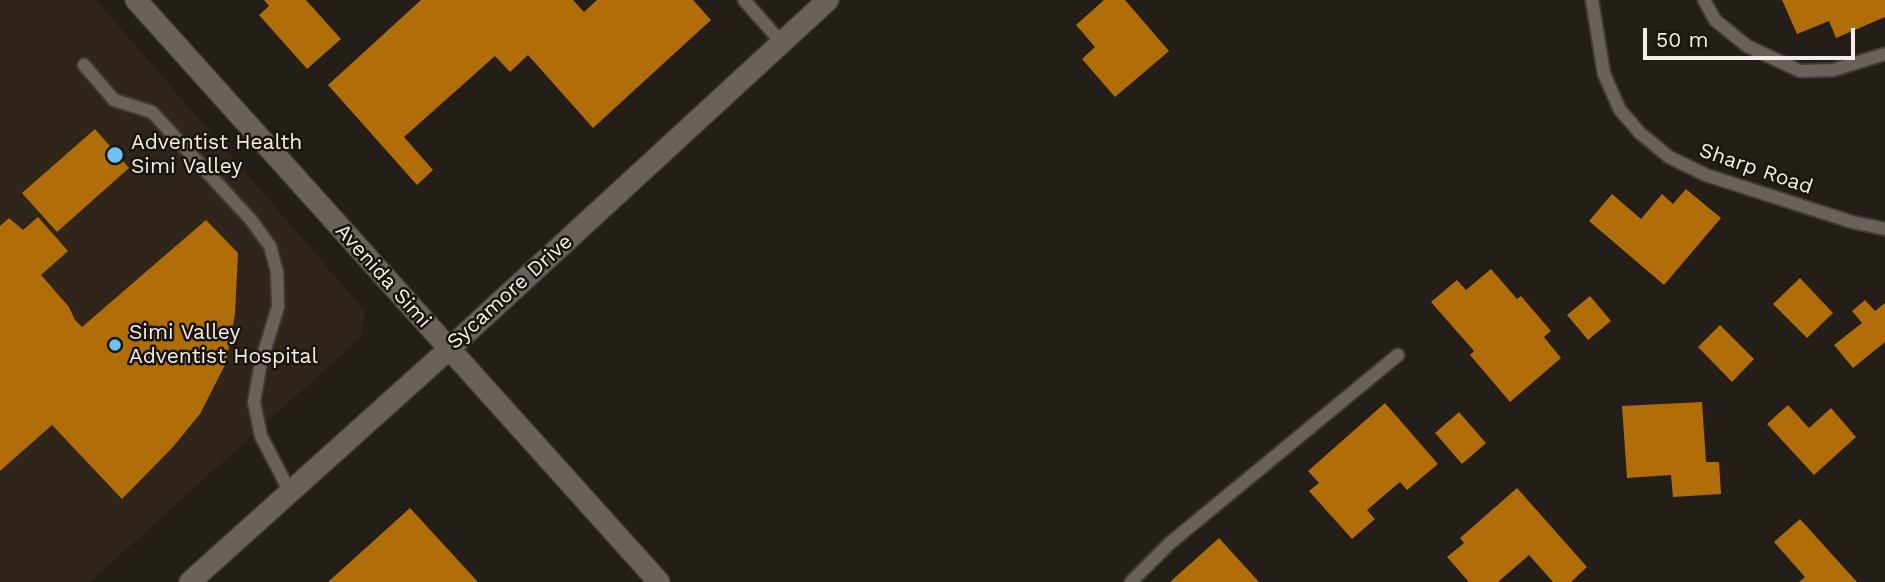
<!DOCTYPE html>
<html>
<head>
<meta charset="utf-8">
<style>
  body { margin:0 }
  #map { position:relative; width:1885px; height:582px; overflow:hidden; background:#241e18; font-family:"Work Sans",sans-serif }
  canvas { display:block }
  .scale { position:absolute; left:1643px; top:28px; width:212px; height:32px; box-sizing:border-box; border:4px solid #f3eeea; border-top:0; padding-left:9px; font-size:21px; line-height:24px; white-space:nowrap; color:#f3eeea; -webkit-text-stroke:5px #1a150f; paint-order:stroke }
</style>
</head>
<body>
<div id="map">
<canvas width="1885" height="582"></canvas>
<div class="scale">50 m</div>
</div>
<script>
const ctx = document.querySelector('canvas').getContext('2d');
ctx.lineJoin = 'round';
function fillPath(path, color) {
  ctx.fillStyle = color;
  ctx.fill(path, 'evenodd');
}
function trace(path, color, width, dash) {
  ctx.strokeStyle = color;
  ctx.lineWidth = width;
  ctx.lineCap = dash ? 'butt' : 'round';
  ctx.setLineDash(dash || []);
  ctx.stroke(path);
}
function write(font, color, halo, rows, align = 'center') {
  ctx.font = font + ' "Work Sans",sans-serif';
  ctx.lineWidth = 5;
  ctx.setLineDash([]);
  ctx.textBaseline = 'middle';
  ctx.strokeStyle = halo;
  ctx.fillStyle = color;
  for (const [text, x, y, turn = 0] of rows) {
    ctx.save();
    ctx.translate(x, y);
    ctx.rotate((+turn || 0) * Math.PI / 180);
    ctx.textAlign = isNaN(turn) ? turn : align;
    if (halo) ctx.strokeText(text, 0, 0);
    ctx.fillText(text, 0, 0);
    ctx.restore();
  }
}
fillPath(new Path2D(`
  M 0,0 L 96,0 L 365,311 L 361,337 L 90,582 L 0,582 Z`), '#30251a');
fillPath(new Path2D(`
  M 264,0 L 306,0 L 341,39 L 307,69 L 259,15 L 269,6 Z
  M 421,0 L 573,0 L 584,12 L 597,0 L 693,0 L 711,20 L 593,128 L 528,55 L 510,72 L 495,56 L 404,137 L 433,170 L 417,185 L 328,85 Z
  M 1104,0 L 1125,0 L 1169,51 L 1115,97 L 1082,59 L 1095,47 L 1076,25 Z
  M 1782,0 L 1885,0 L 1885,17 L 1836,38 L 1829,21 L 1797,34 Z
  M 95,129 L 129,168 L 57,232 L 22,193 Z
  M 1686,189 L 1721,218 L 1664,285 L 1589,221 L 1612,194 L 1641,219 L 1662,194 L 1673,204 Z
  M 38,217 L 68,251 L 41,275 L 69,307 L 75,320 L 82,327 L 206,220 L 238,253 L 235,314 L 226,363 L 200,414 L 172,448 L 122,499 L 52,425 L 0,471 L 0,226 L 9,218 L 23,230 Z
  M 1491,269 L 1517,299 L 1521,296 L 1551,331 L 1544,337 L 1561,358 L 1510,402 L 1470,355 L 1474,351 L 1431,302 L 1457,280 L 1466,290 Z
  M 1800,278 L 1833,313 L 1807,338 L 1773,304 Z
  M 1590,296 L 1611,321 L 1588,340 L 1567,315 Z
  M 1865,300 L 1875,311 L 1885,303 L 1885,342 L 1853,368 L 1834,345 L 1862,323 L 1852,311 Z
  M 1720,325 L 1754,359 L 1732,382 L 1698,347 Z
  M 1702,402 L 1706,462 L 1719,462 L 1721,494 L 1673,497 L 1671,475 L 1627,478 L 1622,406 Z
  M 1385,403 L 1438,464 L 1407,490 L 1400,482 L 1367,510 L 1375,519 L 1352,539 L 1309,491 L 1319,483 L 1308,471 Z
  M 1788,405 L 1809,428 L 1831,408 L 1856,437 L 1814,475 L 1767,424 Z
  M 1459,412 L 1486,443 L 1462,464 L 1435,433 Z
  M 1517,488 L 1587,567 L 1571,582 L 1553,582 L 1529,555 L 1498,582 L 1469,582 L 1447,557 L 1464,543 L 1460,538 Z
  M 410,508 L 478,582 L 328,582 Z
  M 1800,519 L 1857,582 L 1799,582 L 1805,577 L 1774,542 Z
  M 1219,538 L 1259,582 L 1170,582 Z`), '#b16d08');
const lane = new Path2D(`
  M 744,0 L 781,42
  M 1592,0 L 1604,74 L 1620,110 L 1640,133 L 1669,157 L 1706,175 L 1852,222 L 1885,229
  M 1704,0 L 1715,20 L 1747,46 L 1800,71 L 1833,70 L 1885,54
  M 84,65 L 114,100 L 152,112 L 251,220 L 270,246 L 277,272 L 278,307 L 261,362 L 254,402 L 261,436 L 290,492
  M 1131,582 L 1170,543 L 1398,355`);
const street = new Path2D(`
  M 136,0 L 659,582
  M 190,582 L 449,349 L 828,0`);
trace(lane, '#403b37', 16);
trace(street, '#403b37', 24);
trace(lane, '#69625b', 12);
trace(street, '#69625b', 21);
for (const [x, y, r, color] of [
  [115,155,9,"#6cc3f2"],
  [115,345,7,"#6cc3f2"]
]) {
  const dot = new Path2D();
  dot.arc(x, y, r, 0, 2 * Math.PI);
  ctx.fillStyle = color;
  ctx.fill(dot);
  trace(dot, '#1a150f', 2.5);
}
write('21px', '#f3eeea', '#1a150f', [
  ["Adventist Health",131,143],
  ["Simi Valley",131,167],
  ["Simi Valley",129,333],
  ["Adventist Hospital",129,357]
], 'left');
write('21px', '#f3eeea', '#1a150f', [
  ["Sharp Road",1756,169,19],
  ["Avenida Simi",383,276,48],
  ["Sycamore Drive",510,292,-42]
]);
</script>
</body>
</html>
